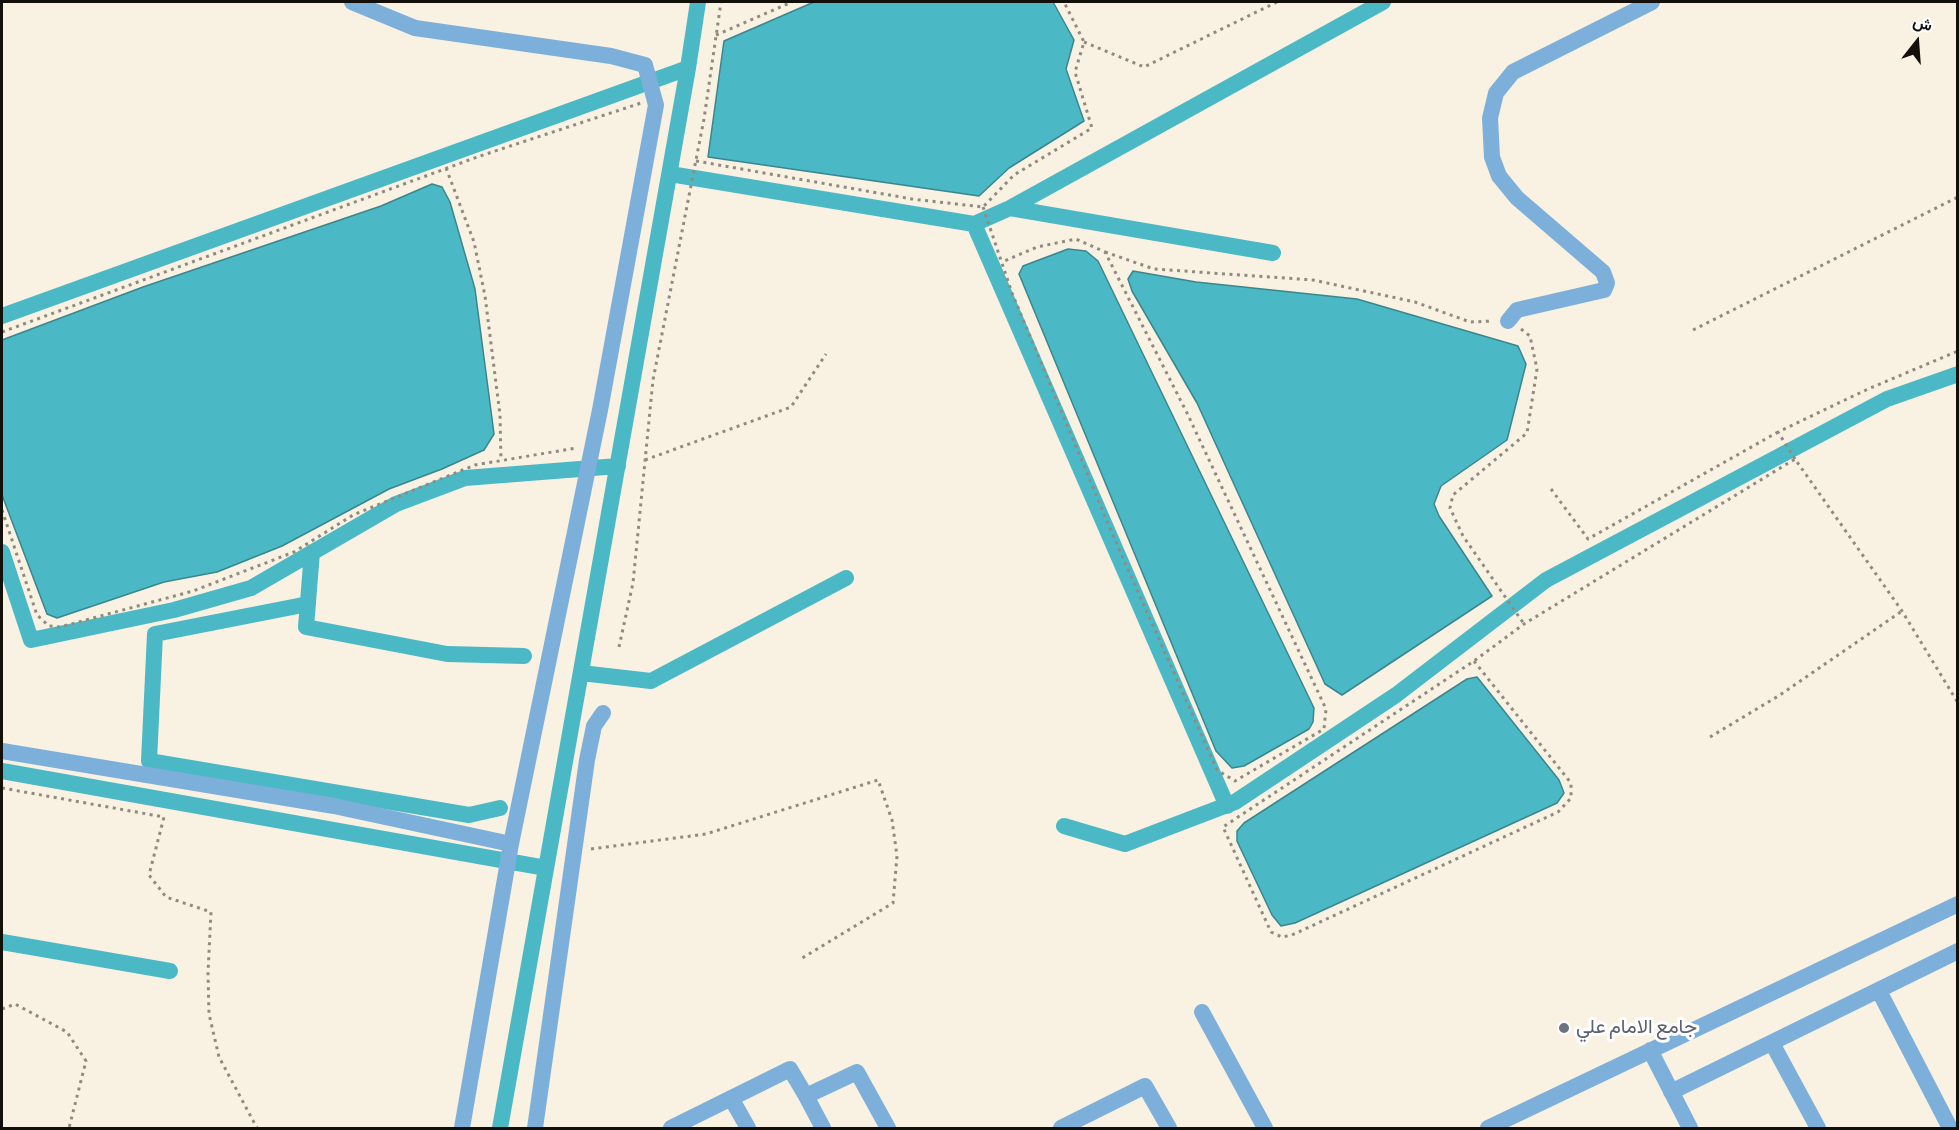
<!DOCTYPE html>
<html>
<head>
<meta charset="utf-8">
<style>
  body { margin:0 }
  #map { position:relative; width:1959px; height:1130px; overflow:hidden; background:#f9f1e2; font-family:"Sofia Sans Condensed",Vazirmatn,sans-serif }
  canvas { display:block }
  .frame { position:absolute; inset:0; border:3px solid #13100b; pointer-events:none }
  .north { position:absolute; left:1887px; top:12px; width:60px; height:60px; -webkit-text-stroke:4px #fff; paint-order:stroke; rotate:17deg; font-size:16px; font-weight:700; line-height:24px; text-align:center; color:#13100b }
  .north::after { content:''; display:block; margin:auto; width:21px; height:27px; background:#13100b; clip-path:polygon(50% 0,100% 100%,50% 72%,0 100%) }
</style>
</head>
<body>
<div id="map">
<canvas width="1959" height="1130"></canvas>
<div class="frame"></div>
<div class="north">ش</div>
</div>
<script>
const ctx = document.querySelector('canvas').getContext('2d');
ctx.lineJoin = 'round';
function fillPath(path, color) {
  ctx.fillStyle = color;
  ctx.fill(path, 'evenodd');
}
function trace(path, color, width, dash) {
  ctx.strokeStyle = color;
  ctx.lineWidth = width;
  ctx.lineCap = dash ? 'butt' : 'round';
  ctx.setLineDash(dash || []);
  ctx.stroke(path);
}
function write(font, color, halo, rows, align = 'center') {
  ctx.font = font + ' "Sofia Sans Condensed",Vazirmatn,sans-serif';
  ctx.lineWidth = 6;
  ctx.setLineDash([]);
  ctx.textBaseline = 'middle';
  ctx.strokeStyle = halo;
  ctx.fillStyle = color;
  for (const [text, x, y, turn = 0] of rows) {
    ctx.save();
    ctx.translate(x, y);
    ctx.rotate((+turn || 0) * Math.PI / 180);
    ctx.textAlign = isNaN(turn) ? turn : align;
    if (halo) ctx.strokeText(text, 0, 0);
    ctx.fillText(text, 0, 0);
    ctx.restore();
  }
}
const water = new Path2D(`
  M 814,2 L 1053,2 L 1074,40 L 1066,69 L 1084,121 L 1009,168 L 979,196 L 708,157 L 724,41 Z
  M 432,184 L 442,187 L 450,202 L 475,289 L 494,434 L 484,450 L 442,469 L 389,489 L 282,546 L 217,572 L 164,582 L 57,618 L 47,614 L 2,495 L 2,340 L 143,287 L 381,206 Z
  M 1068,249 L 1086,251 L 1098,261 L 1314,708 L 1313,722 L 1309,729 L 1244,766 L 1232,768 L 1216,751 L 1019,274 L 1023,266 Z
  M 1133,271 L 1196,282 L 1357,299 L 1518,346 L 1526,364 L 1507,440 L 1441,486 L 1434,504 L 1439,516 L 1492,596 L 1342,695 L 1325,684 L 1197,403 L 1132,291 L 1128,279 Z
  M 1477,677 L 1559,780 L 1564,793 L 1557,803 L 1295,923 L 1281,926 L 1272,915 L 1237,841 L 1237,831 L 1244,823 L 1467,679 Z`);
fillPath(water, '#4bb9c5');
trace(water, '#3a868d', 1.5);
trace(new Path2D(`
  M 670,174 L 974,224 L 1227,806
  M 1010,208 L 1383,2
  M 974,224 L 1010,208 L 1273,253
  M 2,316 L 688,68
  M 2,552 L 31,640 L 174,610 L 251,588 L 396,504 L 465,478 L 618,466
  M 312,552 L 306,627 L 447,654 L 524,656
  M 308,604 L 155,634 L 149,761 L 469,815 L 500,808
  M 581,673 L 651,681 L 846,578
  M 2,771 L 546,868
  M 1064,826 L 1125,844 L 1235,802 L 1396,695 L 1546,580 L 1887,399 L 1958,374
  M 2,942 L 170,971
  M 500,1128 L 688,68 L 698,2`), '#4bb9c5', 16);
trace(new Path2D(`
  M 716,35 L 792,2
  M 1084,42 L 1144,67 L 1277,2
  M 696,161 L 912,199 L 983,207 L 1014,175 L 1092,128 L 1075,72 L 1084,42 L 1064,2
  M 446,168 L 474,242 L 485,296 L 500,415 L 501,460
  M 983,207 L 1012,293 L 1112,533 L 1217,770 L 1235,781 L 1324,729 L 1326,709 L 1187,413 L 1105,252 L 1076,239 L 1037,247 L 1002,262
  M 1105,252 L 1154,269 L 1313,280 L 1415,302 L 1470,322 L 1493,321
  M 1521,329 L 1530,336 L 1537,369 L 1527,433 L 1453,495 L 1450,508 L 1463,536 L 1524,624
  M 1693,330 L 1958,197
  M 2,332 L 480,156 L 641,103
  M 1795,459 L 1778,432 L 1868,389 L 1958,351
  M 645,460 L 791,407 L 826,354
  M 1551,489 L 1588,539 L 1778,432
  M 2,510 L 37,615 L 49,626 L 60,627 L 193,591 L 294,552 L 353,515 L 475,465 L 576,448
  M 619,647 L 633,583 L 653,380 L 704,119 L 721,2
  M 1474,661 L 1571,783 L 1571,798 L 1558,812 L 1292,935 L 1282,937 L 1271,932 L 1223,827 L 1474,661 L 1524,624 L 1795,459 L 1902,611 L 1958,703
  M 1710,737 L 1780,695 L 1902,611
  M 2,788 L 164,817 L 149,875 L 166,897 L 211,912 L 208,973 L 209,1014 L 219,1057 L 257,1128
  M 591,849 L 706,834 L 878,780 L 892,820 L 897,856 L 893,903 L 799,960
  M 2,1009 L 15,1004 L 67,1032 L 86,1061 L 69,1128`), '#908b80', 3, [3, 4.5]);
trace(new Path2D(`
  M 352,2 L 415,28 L 611,56 L 645,65 L 656,105 L 600,410 L 511,844 L 462,1128
  M 1508,321 L 1517,310 L 1604,290 L 1607,283 L 1603,272 L 1517,198 L 1499,176 L 1492,157 L 1490,118 L 1496,93 L 1513,72 L 1652,2
  M 2,751 L 334,806 L 511,844
  M 1879,991 L 1950,1128
  M 1202,1012 L 1265,1128
  M 1772,1043 L 1818,1128
  M 1650,1050 L 1690,1128
  M 1671,1092 L 1958,951
  M 806,1096 L 823,1128
  M 731,1098 L 748,1128
  M 535,1128 L 587,760 L 594,726 L 603,713
  M 671,1128 L 790,1069 L 806,1096 L 857,1072 L 888,1128
  M 1061,1128 L 1145,1086 L 1169,1128
  M 1488,1128 L 1958,904`), '#7dafdb', 16);
for (const [x, y, r, color] of [
  [1564,1028,6,"#6b7280"]
]) {
  const dot = new Path2D();
  dot.arc(x, y, r, 0, 2 * Math.PI);
  ctx.fillStyle = color;
  ctx.fill(dot);
  trace(dot, '#fff', 2);
}
write('20px', '#5b616d', '#fff', [
  ["جامع اﻻمام علي",1576,1028]
], 'left');
</script>
</body>
</html>
